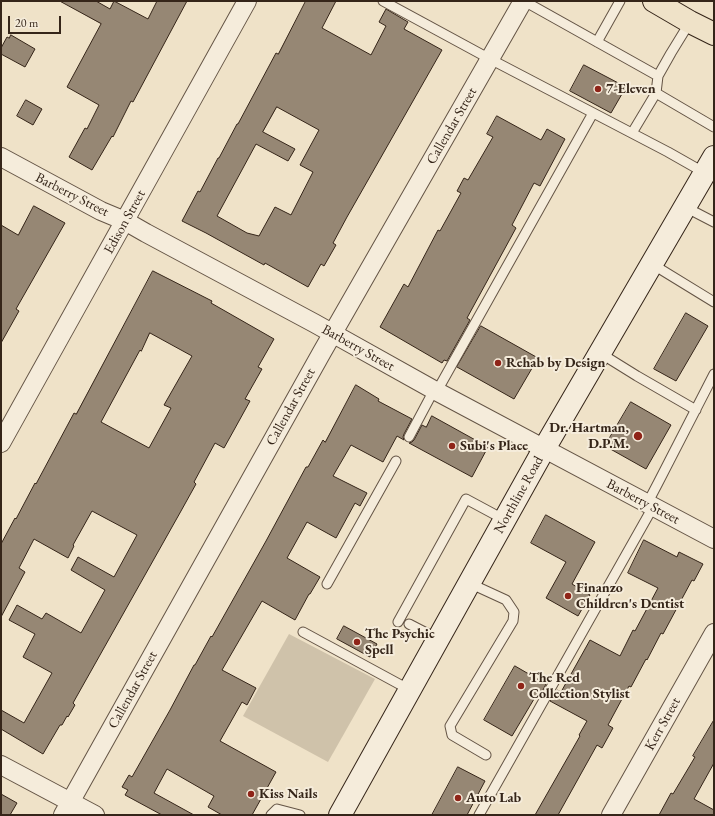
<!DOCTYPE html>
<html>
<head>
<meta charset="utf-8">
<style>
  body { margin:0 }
  #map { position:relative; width:715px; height:816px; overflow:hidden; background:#efe2c8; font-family:"EB Garamond",serif }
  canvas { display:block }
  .frame { position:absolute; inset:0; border:2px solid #352519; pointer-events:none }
  .scale { position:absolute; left:8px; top:16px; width:53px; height:18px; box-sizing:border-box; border:2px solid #352519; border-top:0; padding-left:5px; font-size:12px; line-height:14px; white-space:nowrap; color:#352519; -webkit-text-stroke:3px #f5ecdb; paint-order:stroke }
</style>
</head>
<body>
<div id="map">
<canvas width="715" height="816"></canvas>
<div class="frame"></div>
<div class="scale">20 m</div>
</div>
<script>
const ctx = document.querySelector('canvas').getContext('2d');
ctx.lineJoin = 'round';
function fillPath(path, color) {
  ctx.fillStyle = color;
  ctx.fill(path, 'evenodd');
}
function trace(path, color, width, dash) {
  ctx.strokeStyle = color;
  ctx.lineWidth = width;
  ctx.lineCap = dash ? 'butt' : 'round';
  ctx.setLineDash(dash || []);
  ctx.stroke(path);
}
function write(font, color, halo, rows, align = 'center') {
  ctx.font = font + ' "EB Garamond",serif';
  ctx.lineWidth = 4;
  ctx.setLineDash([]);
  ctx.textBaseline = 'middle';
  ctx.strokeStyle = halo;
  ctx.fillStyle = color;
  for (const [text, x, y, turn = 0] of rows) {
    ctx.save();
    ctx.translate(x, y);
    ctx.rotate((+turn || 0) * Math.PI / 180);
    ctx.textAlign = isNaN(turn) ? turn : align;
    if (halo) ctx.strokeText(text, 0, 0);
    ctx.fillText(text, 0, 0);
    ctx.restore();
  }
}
fillPath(new Path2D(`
  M 289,634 L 375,679 L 328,762 L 243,716 Z`), '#cfc2aa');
const building = new Path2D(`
  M 60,1 L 96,1 L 110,9 L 114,1 L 148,19 L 157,1 L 187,1 L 133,102 L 131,101 L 113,137 L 112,136 L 92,170 L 69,157 L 85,128 L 87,129 L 99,105 L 67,87 L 101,24 Z
  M 306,1 L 336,1 L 322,28 L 371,55 L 386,26 L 379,22 L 386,9 L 408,22 L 404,29 L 442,50 L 347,217 L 333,243 L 336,245 L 324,266 L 321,264 L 308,287 L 265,263 L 264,265 L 206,233 L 182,221 L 198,191 L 200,192 L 218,158 L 219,158 L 237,124 L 238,124 L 276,53 L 278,54 ZM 277,107 L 319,130 L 300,165 L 313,172 L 291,215 L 275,207 L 259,236 L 247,233 L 217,216 L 256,144 L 288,161 L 295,149 L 263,132 Z
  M 11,35 L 35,49 L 25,67 L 1,54 L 1,48 L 7,37 L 9,38 Z
  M 584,65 L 626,87 L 611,113 L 570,91 Z
  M 26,100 L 42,109 L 33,125 L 17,116 Z
  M 497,116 L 541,140 L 547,129 L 565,139 L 540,186 L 534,183 L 512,225 L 516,228 L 467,318 L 470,320 L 447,361 L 444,360 L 442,363 L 380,327 L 404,284 L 408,287 L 438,230 L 440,231 L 461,193 L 457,191 L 464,178 L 468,180 L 493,137 L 487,134 Z
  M 34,206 L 65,223 L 16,309 L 19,311 L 1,343 L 1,225 L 18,235 Z
  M 153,271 L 212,301 L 211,303 L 274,339 L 258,367 L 262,369 L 245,399 L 250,401 L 234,430 L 224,448 L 215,443 L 194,482 L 196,484 L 181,511 L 73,703 L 75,705 L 68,717 L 67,716 L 62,725 L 60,725 L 43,754 L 1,729 L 1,710 L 24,723 L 52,673 L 23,657 L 35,634 L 9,620 L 17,605 L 42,619 L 46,613 L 81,633 L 105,590 L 71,570 L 78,557 L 114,577 L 137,535 L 92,511 L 73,545 L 74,546 L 68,558 L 34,539 L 19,568 L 25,572 L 1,617 L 1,544 L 15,518 L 16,519 L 35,483 L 36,484 L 74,413 L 76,414 ZM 150,333 L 192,356 L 164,405 L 171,408 L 149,448 L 101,422 L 140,350 L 141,351 Z
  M 686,313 L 708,326 L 676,381 L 654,369 Z
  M 481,326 L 538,358 L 514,399 L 457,367 Z
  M 356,385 L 379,399 L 378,401 L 412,419 L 404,434 L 403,437 L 404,440 L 397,436 L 383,462 L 351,445 L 333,476 L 367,493 L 360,506 L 355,503 L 336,538 L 307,522 L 287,558 L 320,577 L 310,594 L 309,594 L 295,620 L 262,601 L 222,670 L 256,688 L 247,705 L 242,702 L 220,741 L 276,772 L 252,815 L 222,815 L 208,807 L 214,796 L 167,769 L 154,793 L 194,815 L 162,815 L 125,795 L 128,790 L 122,787 L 129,775 L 132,777 L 170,710 L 194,665 L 195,665 L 211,636 L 212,637 L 266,541 L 306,467 L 308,467 L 323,440 L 325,442 Z
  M 631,402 L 671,425 L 646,469 L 605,446 Z
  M 432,416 L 488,447 L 472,477 L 409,443 L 412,442 L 414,440 L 422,425 L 426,427 Z
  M 546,515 L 595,542 L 572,584 L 590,595 L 578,616 L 546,598 L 566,562 L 531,543 Z
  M 644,540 L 677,557 L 679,552 L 703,564 L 694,581 L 692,580 L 663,634 L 661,633 L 647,660 L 646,659 L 631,687 L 629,686 L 608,725 L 613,728 L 602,748 L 597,745 L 558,815 L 535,815 L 580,736 L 579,735 L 587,721 L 550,701 L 557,690 L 561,692 L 590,640 L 620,656 L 633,630 L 635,631 L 658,588 L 628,573 Z
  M 344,626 L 377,644 L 370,657 L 337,639 Z
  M 515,666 L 546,684 L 540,696 L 537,694 L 512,736 L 484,720 Z
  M 714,720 L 714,763 L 694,799 L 714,810 L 714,815 L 659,815 L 671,793 L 673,794 L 695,757 L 693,756 Z
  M 458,767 L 485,781 L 467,815 L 432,815 Z
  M 1,794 L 17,803 L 10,815 L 1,815 Z`);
fillPath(building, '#968774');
trace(building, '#352519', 1);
const lane = new Path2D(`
  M 383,1 L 490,59 L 668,152 L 705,173
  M 524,1 L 658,76 L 671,53 L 690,22
  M 597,42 L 620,1
  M 658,76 L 656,93 L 714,127
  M 632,133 L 656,93
  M 685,207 L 714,222
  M 652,264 L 714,302
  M 600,353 L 637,376 L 696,410
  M 437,391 L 593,113
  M 409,437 L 434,390
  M 647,504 L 658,483 L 714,374
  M 469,583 L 506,600 L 514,612 L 513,621 L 450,726 L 452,735 L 486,755
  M 327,584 L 396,461
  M 398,622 L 466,499 L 505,520
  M 409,624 L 438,639
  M 303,632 L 410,690
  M 271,815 L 277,809 L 300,815
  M 479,815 L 653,507`);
const street = new Path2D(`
  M 1,157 L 101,211 L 125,221 L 146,233 L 314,323 L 434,390 L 714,539
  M 1,443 L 247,1
  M 1,765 L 95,815
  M 63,815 L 322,352 L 523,1
  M 611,815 L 714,633`);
const secondary = new Path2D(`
  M 340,815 L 544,449 L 714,157`);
const primary = new Path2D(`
  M 654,1 L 690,22 L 714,34`);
trace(lane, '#645445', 11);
trace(street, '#645445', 20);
trace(secondary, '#352519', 24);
trace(primary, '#352519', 24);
trace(lane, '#f5ecdb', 9);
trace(street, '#f5ecdb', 18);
trace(secondary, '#f5ecdb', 22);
trace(primary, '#efe2c8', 22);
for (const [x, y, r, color] of [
  [598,89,4,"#8f2418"],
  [498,363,4,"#8f2418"],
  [638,436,5,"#8f2418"],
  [452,446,4,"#8f2418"],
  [568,596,4,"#8f2418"],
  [357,642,4,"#8f2418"],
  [521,686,4,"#8f2418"],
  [251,794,4,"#8f2418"],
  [458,798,4,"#8f2418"]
]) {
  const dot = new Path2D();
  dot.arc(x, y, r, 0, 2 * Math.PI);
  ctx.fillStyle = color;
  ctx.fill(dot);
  trace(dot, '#f5ecdb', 1.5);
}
write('bold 14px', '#352519', '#f5ecdb', [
  ["7-Eleven",606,89],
  ["Rehab by Design",506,363],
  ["Dr. Hartman,",629,428,"right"],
  ["D.P.M.",629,444,"right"],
  ["Subi's Place",460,446],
  ["Finanzo",576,588],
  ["Children's Dentist",576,604],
  ["The Psychic",365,634],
  ["Spell",365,650],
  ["The Red",529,678],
  ["Collection Stylist",529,694],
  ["Kiss Nails",259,794],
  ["Auto Lab",466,798]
], 'left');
write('14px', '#352519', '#f5ecdb', [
  ["Callendar Street",452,126,-60],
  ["Barberry Street",72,195,27],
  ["Edison Street",125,222,-61],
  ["Barberry Street",358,348,29],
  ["Callendar Street",291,407,-61],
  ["Northline Road",519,495,-61],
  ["Barberry Street",643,502,28],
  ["Callendar Street",133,690,-61],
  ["Kerr Street",663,724,-61]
]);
</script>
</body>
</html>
